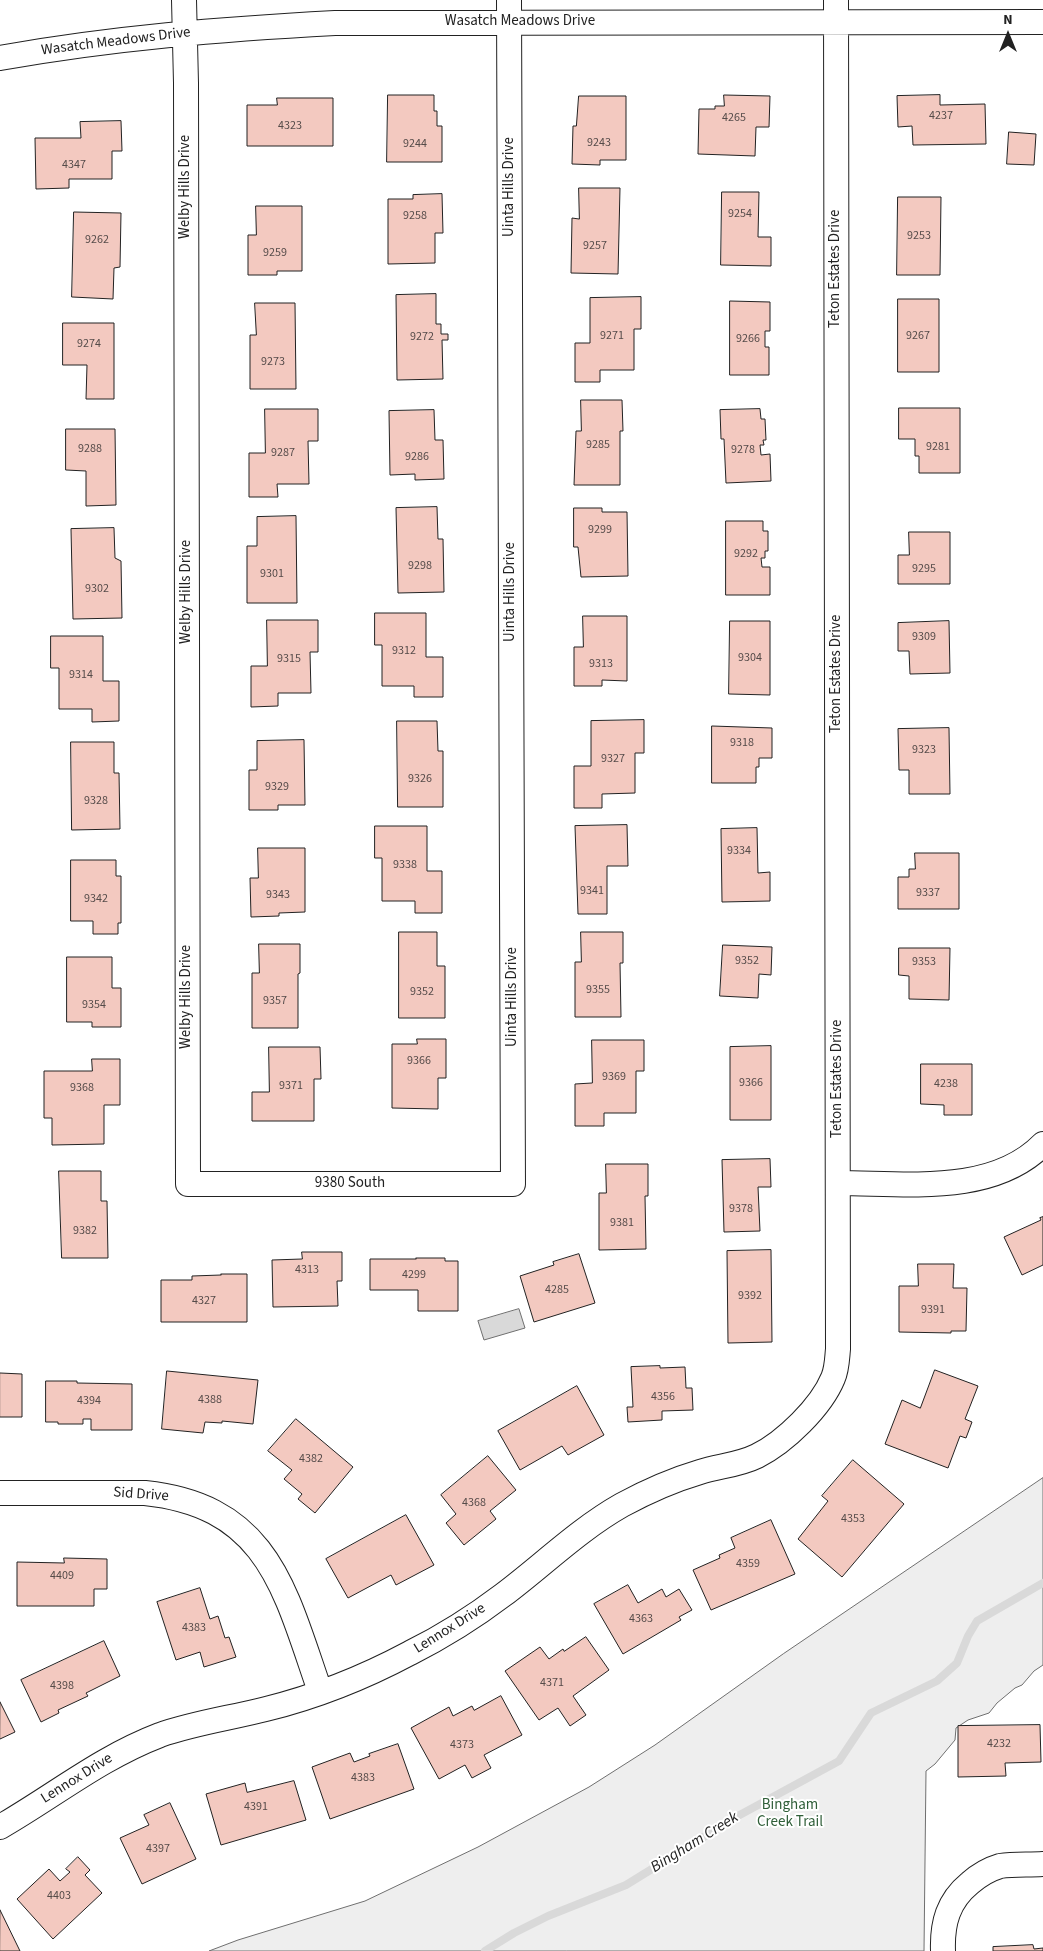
<!DOCTYPE html>
<html>
<head>
<meta charset="utf-8">
<style>
  body { margin:0 }
  #map { position:relative; width:1043px; height:1951px; overflow:hidden; background:#fff; font-family:"Source Sans 3",sans-serif }
  canvas { display:block }
  .north { position:absolute; left:983px; top:10px; width:50px; height:50px; -webkit-text-stroke:4px #fff; paint-order:stroke; rotate:0deg; font-size:14px; font-weight:700; line-height:20px; text-align:center; color:#222 }
  .north::after { content:''; display:block; margin:auto; width:18px; height:22px; background:#222; clip-path:polygon(50% 0,100% 100%,50% 72%,0 100%) }
</style>
</head>
<body>
<div id="map">
<canvas width="1043" height="1951"></canvas>
<div class="north">N</div>
</div>
<script>
const ctx = document.querySelector('canvas').getContext('2d');
ctx.lineJoin = 'round';
function fillPath(path, color) {
  ctx.fillStyle = color;
  ctx.fill(path, 'evenodd');
}
function trace(path, color, width, dash) {
  ctx.strokeStyle = color;
  ctx.lineWidth = width;
  ctx.lineCap = dash ? 'butt' : 'round';
  ctx.setLineDash(dash || []);
  ctx.stroke(path);
}
function write(font, color, halo, rows, align = 'center') {
  ctx.font = font + ' "Source Sans 3",sans-serif';
  ctx.lineWidth = 4;
  ctx.setLineDash([]);
  ctx.textBaseline = 'middle';
  ctx.strokeStyle = halo;
  ctx.fillStyle = color;
  for (const [text, x, y, turn = 0] of rows) {
    ctx.save();
    ctx.translate(x, y);
    ctx.rotate((+turn || 0) * Math.PI / 180);
    ctx.textAlign = isNaN(turn) ? turn : align;
    if (halo) ctx.strokeText(text, 0, 0);
    ctx.fillText(text, 0, 0);
    ctx.restore();
  }
}
const green = new Path2D(`
  M 1043,1478 L 1043,1665 L 1034,1671 L 1022,1685 L 1015,1688 L 997,1703 L 989,1713 L 968,1720 L 956,1728 L 955,1740 L 935,1764 L 926,1771 L 924,1951 L 209,1951 L 238,1940 L 365,1901 L 478,1847 L 589,1787 L 655,1745 L 783,1654 Z`);
fillPath(green, '#eee');
trace(green, '#6f6f6f', 1);
const water = new Path2D(`
  M 519,1309 L 525,1328 L 484,1340 L 478,1321 Z`);
fillPath(water, '#d9d9d9');
trace(water, '#6f6f6f', 1);
trace(new Path2D(`
  M 485,1951 L 514,1933 L 548,1916 L 626,1885 L 736,1817 L 839,1761 L 871,1713 L 937,1681 L 957,1663 L 968,1636 L 977,1621 L 1043,1583`), '#d9d9d9', 8);
const building = new Path2D(`
  M 388,95 L 434,95 L 434,111 L 437,111 L 437,126 L 442,126 L 442,162 L 387,162 Z
  M 724,95 L 770,96 L 769,127 L 756,127 L 755,156 L 698,154 L 699,109 L 715,109 L 715,106 L 724,106 Z
  M 940,95 L 940,105 L 985,104 L 986,144 L 913,145 L 912,126 L 898,127 L 897,96 Z
  M 579,96 L 626,96 L 626,160 L 600,160 L 600,165 L 572,164 L 573,126 L 576,126 Z
  M 277,98 L 333,98 L 333,146 L 247,146 L 247,105 L 277,105 Z
  M 121,121 L 122,151 L 112,151 L 112,179 L 69,179 L 69,188 L 36,189 L 35,138 L 81,138 L 80,122 Z
  M 1009,132 L 1036,134 L 1034,165 L 1007,164 Z
  M 579,188 L 620,188 L 618,274 L 571,273 L 572,218 L 579,219 Z
  M 722,192 L 759,192 L 758,237 L 771,237 L 771,266 L 721,265 Z
  M 442,194 L 443,233 L 435,233 L 435,263 L 388,264 L 388,199 L 413,199 L 413,195 Z
  M 898,197 L 941,197 L 940,275 L 897,275 Z
  M 256,206 L 302,206 L 302,271 L 277,271 L 277,275 L 248,275 L 248,235 L 256,235 Z
  M 74,212 L 121,213 L 120,267 L 114,268 L 113,299 L 72,297 Z
  M 436,294 L 436,324 L 441,324 L 441,334 L 448,334 L 448,340 L 442,340 L 443,379 L 397,380 L 396,295 Z
  M 641,297 L 641,329 L 634,329 L 634,370 L 600,370 L 600,382 L 575,382 L 575,343 L 590,343 L 590,298 Z
  M 898,299 L 939,299 L 939,372 L 898,372 Z
  M 730,301 L 770,302 L 770,331 L 765,331 L 765,347 L 769,347 L 769,375 L 730,375 Z
  M 255,303 L 295,303 L 296,389 L 250,389 L 250,335 L 256,335 Z
  M 63,323 L 114,323 L 114,399 L 86,399 L 87,365 L 63,365 Z
  M 581,400 L 622,400 L 623,431 L 620,431 L 620,485 L 574,485 L 576,431 L 581,431 Z
  M 899,408 L 960,408 L 960,473 L 919,473 L 919,456 L 915,456 L 915,439 L 899,439 Z
  M 265,409 L 318,409 L 318,441 L 308,441 L 309,484 L 277,484 L 278,497 L 249,497 L 249,453 L 265,453 Z
  M 760,409 L 761,419 L 765,419 L 766,440 L 763,440 L 764,445 L 760,445 L 761,455 L 770,454 L 771,481 L 726,483 L 724,439 L 721,439 L 720,410 Z
  M 434,410 L 435,440 L 443,440 L 444,479 L 415,480 L 415,474 L 390,475 L 389,411 Z
  M 66,429 L 115,429 L 116,505 L 86,506 L 86,471 L 66,470 Z
  M 437,507 L 438,539 L 443,539 L 444,592 L 398,593 L 396,508 Z
  M 574,508 L 602,508 L 602,512 L 627,512 L 628,576 L 581,577 L 578,547 L 574,547 Z
  M 296,516 L 297,603 L 247,603 L 247,546 L 257,546 L 257,517 Z
  M 726,521 L 763,521 L 763,531 L 768,531 L 768,551 L 765,551 L 765,558 L 761,558 L 762,567 L 770,567 L 770,595 L 726,595 Z
  M 114,528 L 115,558 L 121,561 L 122,618 L 73,619 L 71,529 Z
  M 909,532 L 950,532 L 950,584 L 898,584 L 898,555 L 909,555 Z
  M 375,613 L 426,613 L 426,657 L 443,657 L 443,697 L 414,697 L 414,686 L 382,686 L 382,645 L 375,645 Z
  M 583,616 L 627,616 L 627,681 L 602,680 L 602,686 L 574,686 L 574,647 L 583,647 Z
  M 267,620 L 318,620 L 318,652 L 310,652 L 311,693 L 278,693 L 278,706 L 251,707 L 251,666 L 267,666 Z
  M 730,621 L 770,621 L 770,695 L 729,694 Z
  M 949,621 L 950,673 L 910,674 L 909,651 L 898,651 L 898,623 Z
  M 51,636 L 103,636 L 103,681 L 119,681 L 119,721 L 92,722 L 92,709 L 59,709 L 59,668 L 51,668 Z
  M 644,720 L 644,753 L 635,753 L 635,793 L 602,794 L 602,808 L 574,808 L 574,766 L 591,766 L 591,721 Z
  M 397,721 L 437,721 L 438,751 L 443,751 L 443,807 L 398,807 Z
  M 712,726 L 772,728 L 772,758 L 759,758 L 759,767 L 756,767 L 756,783 L 712,783 Z
  M 949,728 L 950,794 L 909,794 L 909,770 L 899,770 L 898,729 Z
  M 304,740 L 305,805 L 278,805 L 278,810 L 249,810 L 249,770 L 257,770 L 257,741 Z
  M 71,742 L 114,742 L 114,773 L 119,773 L 120,829 L 72,830 Z
  M 627,825 L 628,866 L 607,866 L 607,914 L 578,914 L 575,826 Z
  M 375,826 L 427,826 L 427,871 L 442,871 L 442,913 L 415,913 L 415,901 L 382,901 L 382,858 L 375,858 Z
  M 757,828 L 758,873 L 770,872 L 770,901 L 722,902 L 721,829 Z
  M 258,848 L 305,848 L 305,912 L 279,913 L 279,916 L 251,917 L 250,878 L 258,878 Z
  M 915,853 L 959,853 L 959,909 L 898,909 L 898,877 L 909,877 L 909,869 L 915,869 Z
  M 71,860 L 116,860 L 116,876 L 121,876 L 121,923 L 118,923 L 118,934 L 93,934 L 93,921 L 71,921 Z
  M 399,932 L 437,932 L 437,966 L 445,966 L 445,1018 L 399,1018 Z
  M 581,932 L 623,932 L 623,963 L 620,963 L 621,1017 L 575,1017 L 575,962 L 581,962 Z
  M 259,944 L 300,944 L 300,973 L 298,974 L 298,1028 L 252,1028 L 252,973 L 259,973 Z
  M 723,945 L 772,947 L 771,975 L 759,974 L 758,998 L 720,996 Z
  M 899,948 L 950,948 L 949,1000 L 909,999 L 909,976 L 899,975 Z
  M 67,957 L 112,957 L 112,988 L 121,988 L 121,1027 L 92,1027 L 92,1022 L 67,1022 Z
  M 417,1039 L 446,1039 L 446,1078 L 438,1078 L 438,1109 L 392,1108 L 392,1044 L 417,1044 Z
  M 592,1040 L 644,1040 L 644,1071 L 636,1071 L 636,1113 L 604,1113 L 604,1126 L 575,1126 L 575,1084 L 592,1083 Z
  M 771,1046 L 771,1120 L 730,1120 L 730,1047 Z
  M 269,1047 L 320,1047 L 321,1079 L 314,1079 L 314,1121 L 252,1121 L 252,1092 L 269,1092 Z
  M 92,1059 L 120,1059 L 120,1105 L 104,1105 L 104,1144 L 52,1145 L 52,1118 L 44,1118 L 44,1071 L 92,1071 Z
  M 921,1064 L 972,1064 L 972,1115 L 944,1115 L 944,1105 L 921,1104 Z
  M 770,1159 L 771,1187 L 758,1187 L 760,1231 L 724,1232 L 722,1160 Z
  M 606,1164 L 648,1164 L 648,1196 L 645,1196 L 646,1249 L 599,1250 L 599,1193 L 606,1193 Z
  M 59,1171 L 101,1171 L 101,1201 L 107,1201 L 108,1258 L 62,1258 Z
  M 1043,1217 L 1043,1265 L 1022,1275 L 1004,1237 L 1041,1220 L 1040,1218 Z
  M 771,1250 L 772,1342 L 728,1343 L 727,1251 Z
  M 302,1252 L 342,1252 L 342,1281 L 337,1281 L 338,1306 L 273,1307 L 272,1260 L 302,1259 Z
  M 579,1254 L 595,1303 L 534,1322 L 520,1276 L 554,1265 L 553,1262 Z
  M 416,1258 L 445,1258 L 445,1261 L 458,1261 L 458,1311 L 418,1311 L 418,1290 L 370,1290 L 370,1259 L 416,1259 Z
  M 918,1264 L 954,1264 L 953,1288 L 967,1288 L 966,1331 L 951,1331 L 951,1333 L 899,1332 L 899,1286 L 918,1286 Z
  M 221,1274 L 247,1274 L 247,1322 L 161,1322 L 161,1280 L 192,1280 L 192,1276 L 221,1275 Z
  M 660,1366 L 660,1368 L 685,1367 L 686,1388 L 692,1388 L 693,1410 L 662,1411 L 662,1420 L 628,1422 L 627,1407 L 633,1407 L 631,1367 Z
  M 935,1370 L 978,1386 L 965,1419 L 972,1422 L 966,1438 L 960,1436 L 948,1468 L 885,1444 L 902,1400 L 920,1408 Z
  M 167,1371 L 258,1380 L 253,1424 L 222,1421 L 222,1423 L 205,1422 L 203,1433 L 162,1429 Z
  M 0,1373 L 22,1374 L 22,1417 L 0,1417 Z
  M 46,1381 L 77,1381 L 77,1383 L 132,1384 L 132,1430 L 91,1430 L 91,1419 L 83,1419 L 83,1424 L 58,1424 L 58,1422 L 46,1422 Z
  M 577,1386 L 604,1435 L 568,1455 L 562,1446 L 520,1470 L 498,1431 Z
  M 296,1419 L 353,1467 L 315,1513 L 298,1499 L 302,1494 L 284,1479 L 292,1470 L 268,1451 Z
  M 488,1456 L 516,1490 L 490,1511 L 496,1519 L 464,1545 L 446,1523 L 456,1514 L 441,1495 Z
  M 853,1460 L 904,1504 L 842,1577 L 798,1539 L 828,1501 L 822,1496 Z
  M 406,1515 L 434,1565 L 396,1585 L 391,1575 L 348,1598 L 326,1559 Z
  M 771,1520 L 795,1574 L 711,1610 L 693,1570 L 720,1558 L 719,1555 L 735,1548 L 731,1538 Z
  M 64,1558 L 107,1559 L 107,1589 L 94,1589 L 94,1606 L 17,1606 L 17,1562 L 64,1563 Z
  M 628,1585 L 638,1603 L 662,1589 L 666,1597 L 679,1589 L 692,1610 L 679,1617 L 681,1620 L 623,1654 L 594,1604 Z
  M 200,1588 L 210,1619 L 218,1616 L 225,1638 L 229,1637 L 236,1657 L 204,1667 L 200,1652 L 176,1660 L 157,1602 Z
  M 586,1637 L 609,1670 L 573,1696 L 586,1715 L 570,1726 L 558,1708 L 539,1720 L 505,1671 L 540,1647 L 549,1659 L 563,1649 L 564,1651 Z
  M 104,1641 L 120,1676 L 86,1693 L 88,1696 L 58,1710 L 59,1713 L 41,1722 L 21,1680 Z
  M 501,1696 L 522,1735 L 484,1755 L 491,1768 L 472,1778 L 465,1765 L 439,1779 L 411,1728 L 449,1707 L 453,1716 L 472,1706 L 474,1710 Z
  M 0,1702 L 15,1732 L 0,1739 Z
  M 1040,1725 L 1041,1762 L 1005,1763 L 1006,1776 L 958,1777 L 958,1726 Z
  M 398,1744 L 414,1789 L 330,1819 L 312,1767 L 350,1753 L 354,1762 L 370,1756 L 369,1754 Z
  M 294,1781 L 306,1820 L 221,1845 L 206,1794 L 245,1783 L 247,1792 Z
  M 170,1803 L 196,1859 L 142,1884 L 120,1838 L 149,1825 L 144,1815 Z
  M 78,1857 L 90,1870 L 85,1875 L 102,1893 L 53,1939 L 17,1899 L 49,1869 L 60,1881 L 70,1872 L 66,1869 Z
  M 0,1910 L 20,1951 L 0,1951 Z
  M 1033,1945 L 1034,1949 L 1043,1948 L 1043,1951 L 993,1951 L 993,1947 Z`);
fillPath(building, '#f3c9c0');
trace(building, '#222', 1);
const minor = new Path2D(`
  M 184,0 L 186,83 L 188,1184 L 513,1184 L 509,0
  M 0,58 C 111,38 223,29 335,23 L 1043,22
  M 838,1183 C 905,1183 992,1196 1043,1144
  M 0,1493 L 145,1493 C 269,1506 285,1591 320,1691
  M 0,1827 C 54,1796 100,1758 160,1735 C 194,1723 231,1718 266,1709 C 315,1697 365,1677 410,1653 C 442,1637 474,1617 503,1595 C 543,1565 578,1530 622,1505 C 646,1492 673,1480 700,1472 C 719,1466 739,1465 757,1456 C 785,1442 821,1407 833,1378 C 837,1369 837,1359 838,1349 L 836,0
  M 943,1951 C 942,1923 948,1901 970,1883 C 978,1876 990,1869 1000,1866 C 1014,1864 1029,1865 1043,1864`);
trace(minor, '#222', 26);
trace(minor, '#fff', 24);
write('12px', '#564c4a', null, [
  ["4237",941,116],
  ["4265",734,118],
  ["4323",290,126],
  ["9243",599,143],
  ["9244",415,144],
  ["4347",74,165],
  ["9254",740,214],
  ["9258",415,216],
  ["9253",919,236],
  ["9262",97,240],
  ["9257",595,246],
  ["9259",275,253],
  ["9271",612,336],
  ["9267",918,336],
  ["9272",422,337],
  ["9266",748,339],
  ["9274",89,344],
  ["9273",273,362],
  ["9285",598,445],
  ["9281",938,447],
  ["9288",90,449],
  ["9278",743,450],
  ["9287",283,453],
  ["9286",417,457],
  ["9299",600,530],
  ["9292",746,554],
  ["9298",420,566],
  ["9295",924,569],
  ["9301",272,574],
  ["9302",97,589],
  ["9309",924,637],
  ["9312",404,651],
  ["9304",750,658],
  ["9315",289,659],
  ["9313",601,664],
  ["9314",81,675],
  ["9318",742,743],
  ["9323",924,750],
  ["9327",613,759],
  ["9326",420,779],
  ["9329",277,787],
  ["9328",96,801],
  ["9334",739,851],
  ["9338",405,865],
  ["9341",592,891],
  ["9337",928,893],
  ["9343",278,895],
  ["9342",96,899],
  ["9352",747,961],
  ["9353",924,962],
  ["9355",598,990],
  ["9352",422,992],
  ["9357",275,1001],
  ["9354",94,1005],
  ["9366",419,1061],
  ["9369",614,1077],
  ["9366",751,1083],
  ["4238",946,1084],
  ["9371",291,1086],
  ["9368",82,1088],
  ["9378",741,1209],
  ["9381",622,1223],
  ["9382",85,1231],
  ["4313",307,1270],
  ["4299",414,1275],
  ["4285",557,1290],
  ["9392",750,1296],
  ["4327",204,1301],
  ["9391",933,1310],
  ["4356",663,1397],
  ["4388",210,1400],
  ["4394",89,1401],
  ["4382",311,1459],
  ["4368",474,1503],
  ["4353",853,1519],
  ["4359",748,1564],
  ["4409",62,1576],
  ["4363",641,1619],
  ["4383",194,1628],
  ["4371",552,1683],
  ["4398",62,1686],
  ["4232",999,1744],
  ["4373",462,1745],
  ["4383",363,1778],
  ["4391",256,1807],
  ["4397",158,1849],
  ["4403",59,1896]
]);
write('15px', '#222', '#fff', [
  ["Wasatch Meadows Drive",520,22],
  ["Wasatch Meadows Drive",116,42,-7],
  ["Welby Hills Drive",186,187,-90],
  ["Uinta Hills Drive",510,187,-90],
  ["Teton Estates Drive",836,269,-90],
  ["Welby Hills Drive",187,592,-90],
  ["Uinta Hills Drive",511,592,-90],
  ["Teton Estates Drive",837,674,-90],
  ["Welby Hills Drive",187,997,-90],
  ["Uinta Hills Drive",513,997,-90],
  ["Teton Estates Drive",838,1079,-90],
  ["9380 South",350,1184],
  ["Sid Drive",141,1495,4],
  ["Lennox Drive",450,1629,-32],
  ["Lennox Drive",77,1779,-32]
]);
write('15px', '#2f5e38', '#fff', [
  ["Bingham",790,1806],
  ["Creek Trail",790,1823]
]);
write('italic 16px', '#222', '#fff', [
  ["Bingham Creek",695,1843,-32]
]);
</script>
</body>
</html>
